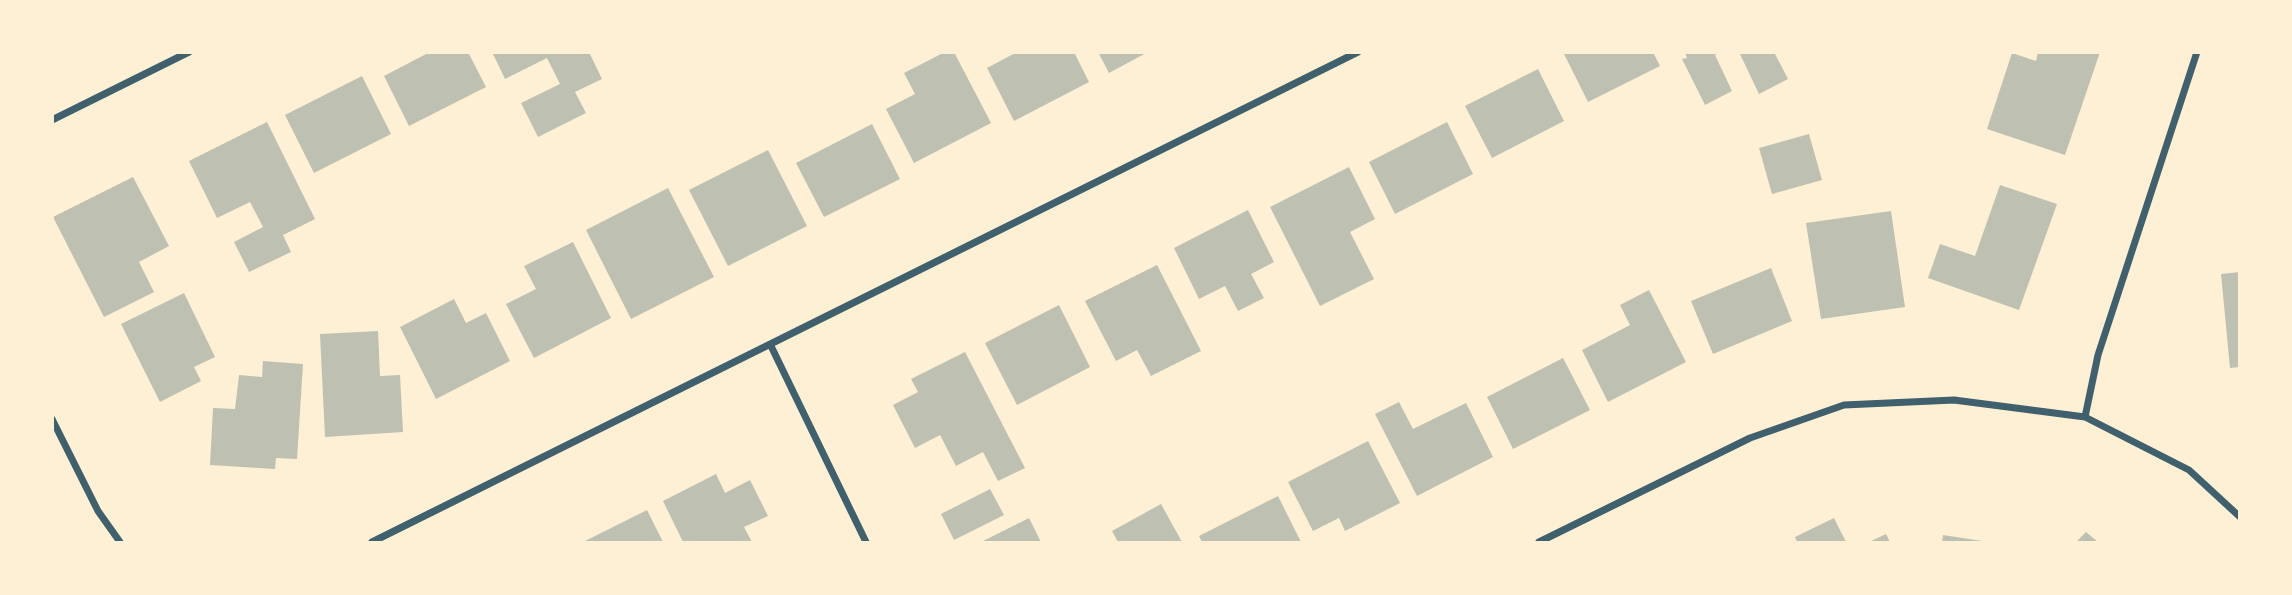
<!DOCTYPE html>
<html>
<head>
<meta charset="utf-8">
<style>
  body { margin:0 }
  #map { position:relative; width:2292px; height:595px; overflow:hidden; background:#fdf0d5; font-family:"Open Sans",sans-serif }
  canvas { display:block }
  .frame { position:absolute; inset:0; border:54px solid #fdf0d5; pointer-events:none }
</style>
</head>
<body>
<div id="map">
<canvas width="2292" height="595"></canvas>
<div class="frame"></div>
</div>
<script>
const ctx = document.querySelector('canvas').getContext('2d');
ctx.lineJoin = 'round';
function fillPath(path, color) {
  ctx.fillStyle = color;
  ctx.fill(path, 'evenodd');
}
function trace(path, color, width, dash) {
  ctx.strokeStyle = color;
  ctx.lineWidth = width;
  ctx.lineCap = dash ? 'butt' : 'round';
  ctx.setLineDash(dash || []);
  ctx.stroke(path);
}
fillPath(new Path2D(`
  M 430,52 L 468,52 L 486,87 L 409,126 L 384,76 Z
  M 492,52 L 589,52 L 602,79 L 575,92 L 586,113 L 538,137 L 521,103 L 560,84 L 547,58 L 505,79 Z
  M 945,52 L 954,52 L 991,123 L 914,163 L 886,109 L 915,94 L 904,73 Z
  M 1017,52 L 1074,52 L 1089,82 L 1014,121 L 987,68 Z
  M 1098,52 L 1148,52 L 1109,73 Z
  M 1568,52 L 1653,52 L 1660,66 L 1588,102 L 1564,54 Z
  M 1685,52 L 1720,52 L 1715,55 L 1732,91 L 1705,105 L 1682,59 L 1687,58 Z
  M 1739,52 L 1774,52 L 1788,79 L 1759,94 Z
  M 2038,52 L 2100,52 L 2065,155 L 1987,129 L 2012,53 L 2036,61 Z
  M 1538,69 L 1564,121 L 1492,158 L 1465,106 Z
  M 362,76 L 391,134 L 314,173 L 285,115 Z
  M 267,122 L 315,219 L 283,235 L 291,252 L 249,272 L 234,242 L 263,227 L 250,202 L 217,218 L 189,161 Z
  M 1447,122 L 1473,174 L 1395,214 L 1369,162 Z
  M 872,124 L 900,179 L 824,217 L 796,163 Z
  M 1809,134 L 1822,180 L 1772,194 L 1759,148 Z
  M 768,150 L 807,226 L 728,266 L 689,190 Z
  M 1349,167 L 1375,219 L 1350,232 L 1374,279 L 1320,306 L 1270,207 Z
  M 133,177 L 169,246 L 139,262 L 154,292 L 104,317 L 53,217 Z
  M 2000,185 L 2057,204 L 2019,310 L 1928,278 L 1940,244 L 1975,256 Z
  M 668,188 L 714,277 L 631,319 L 586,230 Z
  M 1248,210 L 1274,262 L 1251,274 L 1264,298 L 1238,311 L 1225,286 L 1199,299 L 1174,248 Z
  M 1891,211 L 1905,307 L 1821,319 L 1806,223 Z
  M 573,242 L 611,318 L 534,358 L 506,304 L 536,289 L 524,266 Z
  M 1157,265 L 1201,351 L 1151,376 L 1137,350 L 1116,361 L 1085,301 Z
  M 1771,268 L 1792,321 L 1713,354 L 1691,301 Z
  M 2240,272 L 2240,367 L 2230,368 L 2221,274 Z
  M 1649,290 L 1686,362 L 1608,402 L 1582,350 L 1630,325 L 1620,305 Z
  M 184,293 L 215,357 L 194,367 L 201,381 L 160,402 L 121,324 Z
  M 454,299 L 466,323 L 486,313 L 510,361 L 436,399 L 400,327 Z
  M 1059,305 L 1090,367 L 1017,405 L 985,343 Z
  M 378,331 L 380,376 L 400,375 L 403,432 L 325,437 L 320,334 Z
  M 965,352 L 1025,468 L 998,481 L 983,452 L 956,466 L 940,435 L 915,448 L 893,405 L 918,392 L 911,379 Z
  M 1563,358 L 1590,410 L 1513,449 L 1487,397 Z
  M 263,361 L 303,364 L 297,459 L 276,458 L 275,469 L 210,465 L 213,408 L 235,409 L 239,375 L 262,377 Z
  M 1399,402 L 1413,429 L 1466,403 L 1493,457 L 1417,496 L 1375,414 Z
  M 1368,441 L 1400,503 L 1345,531 L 1339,518 L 1313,531 L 1288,482 Z
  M 716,474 L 725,493 L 750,480 L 768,516 L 744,527 L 752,542 L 683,542 L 663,501 Z
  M 990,489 L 1004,515 L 954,540 L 941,514 Z
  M 1278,496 L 1301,542 L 1202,542 L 1199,536 Z
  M 1161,504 L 1182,542 L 1118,542 L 1112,531 Z
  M 647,510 L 663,542 L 583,542 Z
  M 1029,518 L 1041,542 L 981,542 Z
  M 1834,518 L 1846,542 L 1797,542 L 1795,537 Z
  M 2086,532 L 2098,542 L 2076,542 Z
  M 1886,534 L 1890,542 L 1869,542 Z
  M 1943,535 L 1982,541 L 1981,542 L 1942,542 Z`), '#bec0b2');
trace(new Path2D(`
  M 52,120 L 189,52
  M 771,346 L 866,542
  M 2085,417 L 2098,355 L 2197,52
  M 52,419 L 98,511 L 120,542
  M 372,542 L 1358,52
  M 1539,542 L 1750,438 L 1844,405 L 1954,400 L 2085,417 L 2189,470 L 2240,517`), '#3f606c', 7);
</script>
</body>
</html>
